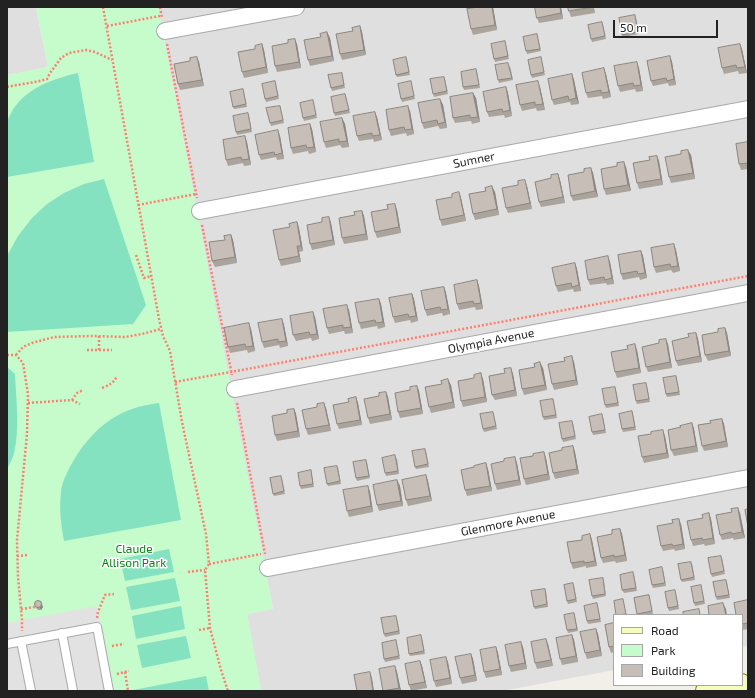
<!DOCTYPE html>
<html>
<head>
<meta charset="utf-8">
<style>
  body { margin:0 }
  #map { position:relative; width:755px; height:698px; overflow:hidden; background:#f2efe8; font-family:"Exo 2",sans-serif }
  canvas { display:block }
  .frame { position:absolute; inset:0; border:8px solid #222; pointer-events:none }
  .legend { position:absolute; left:613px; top:614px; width:130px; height:72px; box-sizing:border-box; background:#fff; border:1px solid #a7a7a7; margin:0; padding:5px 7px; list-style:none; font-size:12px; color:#222 }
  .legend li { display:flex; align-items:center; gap:8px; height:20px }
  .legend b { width:20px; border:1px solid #a7a7a7 }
  .scale { position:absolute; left:613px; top:20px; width:105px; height:18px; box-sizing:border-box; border:2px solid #222; border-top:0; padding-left:5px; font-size:12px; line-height:14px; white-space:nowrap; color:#222; -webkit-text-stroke:3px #fff; paint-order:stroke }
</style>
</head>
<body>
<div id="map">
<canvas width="755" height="698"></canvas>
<div class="frame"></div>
<ul class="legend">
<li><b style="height:5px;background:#f7fbbd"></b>Road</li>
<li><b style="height:11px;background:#c6fbcc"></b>Park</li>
<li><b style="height:11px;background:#c7bfb7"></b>Building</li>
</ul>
<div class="scale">50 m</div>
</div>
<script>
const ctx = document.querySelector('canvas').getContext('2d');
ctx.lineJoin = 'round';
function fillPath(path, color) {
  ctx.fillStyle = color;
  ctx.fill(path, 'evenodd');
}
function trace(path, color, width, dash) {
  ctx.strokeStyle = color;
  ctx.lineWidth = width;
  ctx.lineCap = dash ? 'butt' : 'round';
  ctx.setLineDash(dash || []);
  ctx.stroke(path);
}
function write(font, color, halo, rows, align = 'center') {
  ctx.font = font + ' "Exo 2",sans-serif';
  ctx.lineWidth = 3;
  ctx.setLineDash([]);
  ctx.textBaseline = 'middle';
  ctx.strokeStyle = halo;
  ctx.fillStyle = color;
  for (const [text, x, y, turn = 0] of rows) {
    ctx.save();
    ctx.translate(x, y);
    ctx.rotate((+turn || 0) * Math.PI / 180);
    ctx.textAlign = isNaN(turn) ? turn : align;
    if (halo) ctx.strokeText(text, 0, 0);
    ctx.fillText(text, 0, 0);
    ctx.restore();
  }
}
fillPath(new Path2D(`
  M 7,7 L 36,7 L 48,67 L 7,75 Z
  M 158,7 L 748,7 L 748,646 L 742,647 L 742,615 L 614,615 L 614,670 L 502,691 L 261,691 L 247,614 L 273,609 Z`), '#e0dfdf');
fillPath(new Path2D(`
  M 36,7 L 158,7 L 273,609 L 247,614 L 261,691 L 7,691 L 7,75 L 48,67 Z`), '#c6fbcc');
fillPath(new Path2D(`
  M 78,73 L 94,162 L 7,177 L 7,122 C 18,91 48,80 78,73 Z
  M 104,179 L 146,305 L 133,324 L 7,332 L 7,256 L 18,236 L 32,218 L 47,204 L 64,193 L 84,184 Z
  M 7,367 L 15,374 C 16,399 20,429 14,453 C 13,459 9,464 7,470 Z
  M 159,403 L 181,520 L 64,541 C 61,525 59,509 61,492 C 62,481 69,468 75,458 C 90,434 110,415 138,407 C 145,405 152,404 159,403 Z
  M 169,549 L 174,572 L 125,581 L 120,559 Z
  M 175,578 L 180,601 L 131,610 L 126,587 Z
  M 181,606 L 185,629 L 136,639 L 132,616 Z
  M 186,636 L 191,658 L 142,668 L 137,645 Z
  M 206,676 L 209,691 L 127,691 L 128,691 Z`), '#85e2c1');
fillPath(new Path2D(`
  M 97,606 L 113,691 L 7,691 L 7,623 Z`), '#e2e2e2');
const service = new Path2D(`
  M 62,633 L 73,691
  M 21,641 L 31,691
  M 7,644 L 97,627 L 109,691`);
const minor = new Path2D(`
  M 165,31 L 296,7
  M 200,211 L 748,109
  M 235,389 L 748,293
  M 268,568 L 748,478`);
const secondary = new Path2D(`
  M 707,691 L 741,685`);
trace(service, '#a9a9a9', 10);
trace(minor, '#a9a9a9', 18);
trace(secondary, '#6e7f02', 24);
trace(new Path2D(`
  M 103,7 L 159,319 L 163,336 L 170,351 L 182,422 L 206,534 L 209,564 L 205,570 L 210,628 L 221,670 L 228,691
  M 160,7 L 162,18
  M 107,26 L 160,16
  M 167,44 L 197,198
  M 7,87 C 20,84 34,83 47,79 L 50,73 L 61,58 L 69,53 L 86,50 L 95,52 L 112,60
  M 138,205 L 196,194
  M 202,225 L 232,375
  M 136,255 L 144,278 L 151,276
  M 99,336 L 99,350
  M 87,350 L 112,350
  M 7,355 L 16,355 L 23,363 L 28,394 L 27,434 L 17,540 L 18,577 L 22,620 L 22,631
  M 16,355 L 23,347 L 32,343 L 54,337 L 93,336 L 125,337 L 142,334 L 161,329
  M 175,382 L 231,372 L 748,276
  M 102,388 C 109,385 114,383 117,376
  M 72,400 L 80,404
  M 28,403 L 72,400 L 77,393 L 83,390
  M 237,403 L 265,554
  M 17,556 L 28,555
  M 209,564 L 261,554
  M 188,572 L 205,570
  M 21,609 L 35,607
  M 97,618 L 98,612 L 105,595 L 114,594
  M 199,630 L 210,628
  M 112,646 L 124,644
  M 125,672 L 128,691
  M 117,674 L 129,671`), '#fd806e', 2.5, [2, 2]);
trace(service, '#fff', 8);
trace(minor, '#fff', 16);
trace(secondary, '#f7fbbd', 22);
fillPath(new Path2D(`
  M 478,7 L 493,7 L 497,30 L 473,35 L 471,29 Z
  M 561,7 L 563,19 L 539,23 L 537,18 Z
  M 594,7 L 595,13 L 571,17 L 569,11 Z
  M 636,18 L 639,34 L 624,37 L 622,35 Z
  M 603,25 L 606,39 L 592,42 L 591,39 Z
  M 360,26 L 362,32 L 366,55 L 342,60 L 340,54 Z
  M 327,32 L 330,38 L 334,61 L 310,66 L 308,60 Z
  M 537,34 L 541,51 L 527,54 L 526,51 Z
  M 505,41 L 509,59 L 495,62 L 494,59 Z
  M 262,44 L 264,50 L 268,73 L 244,78 L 242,72 Z
  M 297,44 L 301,68 L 277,72 L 275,66 Z
  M 742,49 L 747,73 L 739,74 L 738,71 L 724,74 L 722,68 Z
  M 670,56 L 672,62 L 676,85 L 669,86 L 668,83 L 653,86 L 651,81 Z
  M 541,57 L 545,75 L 532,78 L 531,75 Z
  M 407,60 L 410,75 L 397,77 L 396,75 Z
  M 199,62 L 204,86 L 180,90 L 178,84 Z
  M 510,66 L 513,80 L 499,83 L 498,80 Z
  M 639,68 L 643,91 L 636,92 L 635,89 L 620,92 L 618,86 Z
  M 477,72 L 480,88 L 464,90 L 463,87 Z
  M 342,73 L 345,88 L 332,91 L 331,88 Z
  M 572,74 L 574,80 L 579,104 L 571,105 L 570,102 L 554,105 L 552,100 Z
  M 606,74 L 611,97 L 603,99 L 602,96 L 588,98 L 586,93 Z
  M 445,79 L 448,94 L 434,97 L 433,94 Z
  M 411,81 L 415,99 L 402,102 L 401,99 Z
  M 276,84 L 279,99 L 266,102 L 265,99 Z
  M 506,87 L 508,93 L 512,116 L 505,118 L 504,115 L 489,117 L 487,112 Z
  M 540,87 L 545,110 L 537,111 L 536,108 L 522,111 L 520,105 Z
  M 244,92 L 247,107 L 234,109 L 233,107 Z
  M 473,93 L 476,98 L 480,122 L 472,124 L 471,121 L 455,123 L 453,118 Z
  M 346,97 L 350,113 L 335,116 L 334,113 Z
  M 440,99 L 443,105 L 447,128 L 440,129 L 438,126 L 424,129 L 422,123 Z
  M 313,100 L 317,118 L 304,121 L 303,118 Z
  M 280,106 L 284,123 L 271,126 L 270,123 Z
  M 410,111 L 414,134 L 407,136 L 406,133 L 391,136 L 389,130 Z
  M 249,116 L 252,132 L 237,135 L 236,132 Z
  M 377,117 L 382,140 L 374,142 L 373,139 L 359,141 L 357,136 Z
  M 342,118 L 345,124 L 349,147 L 342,148 L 340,145 L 326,148 L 324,142 Z
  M 310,124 L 312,129 L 316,152 L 309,154 L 308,151 L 293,154 L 291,148 Z
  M 280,136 L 284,159 L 277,160 L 276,157 L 261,160 L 259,155 Z
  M 247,142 L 251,165 L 244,166 L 243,163 L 228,166 L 226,160 Z
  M 748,142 L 748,169 L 741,170 L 739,164 Z
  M 691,155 L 695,179 L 671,183 L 669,177 Z
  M 657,156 L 659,161 L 663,185 L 639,189 L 637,183 L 650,160 Z
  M 617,166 L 626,167 L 631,191 L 606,195 L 604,189 Z
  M 591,168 L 593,173 L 598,197 L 573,201 L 571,196 Z
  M 558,174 L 560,180 L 565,203 L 541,207 L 539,202 L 551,178 Z
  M 527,186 L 532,209 L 508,213 L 506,208 Z
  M 459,192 L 461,198 L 466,221 L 442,226 L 440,220 Z
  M 495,192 L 499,215 L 475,220 L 473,214 Z
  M 388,209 L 397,210 L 401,233 L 377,238 L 375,232 Z
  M 362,211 L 364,216 L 368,240 L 344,244 L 342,238 L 355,215 Z
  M 329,217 L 331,223 L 335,245 L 312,250 L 310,244 L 322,222 Z
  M 297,222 L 299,228 L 303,251 L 299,252 L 301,262 L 281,266 L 279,260 L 290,227 Z
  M 231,235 L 233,240 L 237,263 L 215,267 L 212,261 L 225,240 Z
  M 676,250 L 680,271 L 673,273 L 671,270 L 656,273 L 654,267 Z
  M 641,251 L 643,256 L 647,278 L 640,280 L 639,277 L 623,280 L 621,274 Z
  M 610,262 L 614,284 L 607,285 L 606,283 L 590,285 L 588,280 Z
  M 575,263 L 577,269 L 581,291 L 574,292 L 573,289 L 558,292 L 556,286 Z
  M 477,280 L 479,286 L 483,309 L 476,310 L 475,307 L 459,310 L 457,304 Z
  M 444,287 L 446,293 L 450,314 L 443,316 L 442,313 L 427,316 L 425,310 Z
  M 412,294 L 414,299 L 418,321 L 411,323 L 410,320 L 395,323 L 393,317 Z
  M 379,299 L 381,304 L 385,327 L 378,329 L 377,326 L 361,329 L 359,323 Z
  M 349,310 L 353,333 L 345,334 L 344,331 L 329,334 L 327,328 Z
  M 315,317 L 319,339 L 312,341 L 311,338 L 296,341 L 293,335 Z
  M 282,319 L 284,325 L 288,346 L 280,348 L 279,345 L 264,348 L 262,342 Z
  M 725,328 L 727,333 L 731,356 L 708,361 L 705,355 Z
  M 251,329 L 255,351 L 248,353 L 247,350 L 230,353 L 228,347 Z
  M 696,333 L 698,339 L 702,362 L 678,366 L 676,361 Z
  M 668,344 L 672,368 L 648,372 L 646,367 Z
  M 628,349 L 637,350 L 641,373 L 617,378 L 615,372 Z
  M 565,361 L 574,362 L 578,385 L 554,390 L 552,384 Z
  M 543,368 L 547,390 L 524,395 L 522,389 Z
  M 513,374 L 517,396 L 495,400 L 492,395 Z
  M 676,376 L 680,395 L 667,397 L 666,394 Z
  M 474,378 L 483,379 L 487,402 L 463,407 L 461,401 Z
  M 451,385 L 455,408 L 431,413 L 429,407 Z
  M 417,386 L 419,391 L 423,414 L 400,418 L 398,412 L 410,390 Z
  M 647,386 L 650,402 L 637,404 L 636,401 Z
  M 616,390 L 619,406 L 606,408 L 605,405 Z
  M 386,392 L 388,397 L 392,420 L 370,424 L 368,418 Z
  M 356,397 L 358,403 L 362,425 L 339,429 L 337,424 L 349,402 Z
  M 553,399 L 557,418 L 544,420 L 543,417 Z
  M 317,407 L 326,408 L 331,431 L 308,435 L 306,429 Z
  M 294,409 L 296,414 L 300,437 L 277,441 L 275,435 L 287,413 Z
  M 493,412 L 497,429 L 484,432 L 483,429 Z
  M 633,414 L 636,430 L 623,432 L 622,429 Z
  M 603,417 L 606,433 L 593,435 L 592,432 Z
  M 722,419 L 724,424 L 728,447 L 704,451 L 702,446 L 711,423 Z
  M 573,423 L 576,439 L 563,442 L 562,439 Z
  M 692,423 L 694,429 L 698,452 L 674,456 L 671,450 L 681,427 Z
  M 665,436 L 669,458 L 644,463 L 642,457 Z
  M 573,446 L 575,452 L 579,474 L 555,479 L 553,473 L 562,450 Z
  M 426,451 L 429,467 L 416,469 L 415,467 Z
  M 397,458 L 399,474 L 386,476 L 385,473 Z
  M 546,458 L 550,480 L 526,485 L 524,479 Z
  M 367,463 L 370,478 L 357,481 L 356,478 Z
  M 517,463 L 521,485 L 497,490 L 495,484 Z
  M 474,467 L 488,469 L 492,491 L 467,496 L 465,490 Z
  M 338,468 L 341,484 L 328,486 L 327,484 Z
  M 311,470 L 314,487 L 301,489 L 300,486 Z
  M 426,475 L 428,481 L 432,501 L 408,506 L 406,500 Z
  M 282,479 L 285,494 L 274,496 L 273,494 Z
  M 397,480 L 400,486 L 403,506 L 379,511 L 377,505 Z
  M 368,486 L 370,492 L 373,512 L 349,517 L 347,511 Z
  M 709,513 L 711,519 L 715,544 L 705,546 L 704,544 L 693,546 L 691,540 Z
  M 740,513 L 745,538 L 734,540 L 733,538 L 722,540 L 720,535 Z
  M 681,524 L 685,549 L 675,551 L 674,549 L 663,551 L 661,546 Z
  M 620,529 L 622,534 L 627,561 L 616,563 L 615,561 L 603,563 L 601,558 L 612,534 Z
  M 590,534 L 592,540 L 597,566 L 586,568 L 586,566 L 573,569 L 571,563 L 582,540 Z
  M 722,558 L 725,574 L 712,577 L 711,574 Z
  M 692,564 L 695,580 L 682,582 L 681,580 Z
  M 663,570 L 666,586 L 653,588 L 652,585 Z
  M 634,575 L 637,591 L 624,593 L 622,590 Z
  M 604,581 L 606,596 L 593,599 L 592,596 Z
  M 727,583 L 730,598 L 717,600 L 716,597 Z
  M 701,585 L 705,604 L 695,606 L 694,603 Z
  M 574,586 L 577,602 L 568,604 L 567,601 Z
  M 675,590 L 679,609 L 669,611 L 668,608 Z
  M 546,591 L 548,607 L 535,609 L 534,607 Z
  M 649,595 L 653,614 L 647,615 L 638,615 L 634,598 Z
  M 748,600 L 748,629 L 742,630 L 742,615 Z
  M 597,603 L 601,622 L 588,624 L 587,621 Z
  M 35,606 L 43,607 L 41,610 L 38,610 L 36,608 Z
  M 574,613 L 578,631 L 568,633 L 567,630 Z
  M 397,619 L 400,634 L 385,637 L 384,634 Z
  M 614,623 L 614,652 L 611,653 L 609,647 Z
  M 596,629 L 598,634 L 602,656 L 587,659 L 585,653 Z
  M 572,635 L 574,640 L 578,662 L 562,665 L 560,659 Z
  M 422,638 L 425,654 L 410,656 L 409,654 Z
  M 396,640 L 400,659 L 385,662 L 384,659 Z
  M 548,644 L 553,666 L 537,669 L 535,663 Z
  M 496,647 L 498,653 L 502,675 L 486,678 L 484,672 Z
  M 523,647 L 527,669 L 511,672 L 509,666 Z
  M 471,654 L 473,659 L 477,681 L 462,684 L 460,678 Z
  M 420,661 L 422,666 L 427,688 L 411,691 L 409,685 Z
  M 448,662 L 452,684 L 436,687 L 434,681 Z
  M 395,666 L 397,672 L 401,691 L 383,691 Z`), '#aba49d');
fillPath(new Path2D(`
  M 492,7 L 493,7 L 497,30 L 495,25 Z
  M 560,7 L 561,7 L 563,19 L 561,13 Z
  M 360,26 L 362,32 L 366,55 L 364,50 Z
  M 327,32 L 330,38 L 334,61 L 332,56 Z
  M 295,39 L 297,44 L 301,68 L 299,62 Z
  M 262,44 L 264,50 L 268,73 L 266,67 Z
  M 740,44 L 742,49 L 747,73 L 745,67 Z
  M 670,56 L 672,62 L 676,85 L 674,79 Z
  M 197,57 L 199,62 L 204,86 L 202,80 Z
  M 637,62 L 639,68 L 643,91 L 641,85 Z
  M 604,68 L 606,74 L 611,97 L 609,92 Z
  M 572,74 L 574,80 L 579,104 L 576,98 Z
  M 538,81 L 540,87 L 545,110 L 543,104 Z
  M 506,87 L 508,93 L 512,116 L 510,110 Z
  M 473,93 L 476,98 L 480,122 L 478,117 Z
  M 440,99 L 443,105 L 447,128 L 445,122 Z
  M 408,106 L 410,111 L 414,134 L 412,129 Z
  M 375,112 L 377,117 L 382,140 L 380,135 Z
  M 342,118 L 345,124 L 349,147 L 347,141 Z
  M 310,124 L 312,129 L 316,152 L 314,147 Z
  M 278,130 L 280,136 L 284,159 L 282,153 Z
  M 245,136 L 247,142 L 251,165 L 249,159 Z
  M 688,150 L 691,155 L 695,179 L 693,173 Z
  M 657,156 L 659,161 L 663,185 L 661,179 Z
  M 624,162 L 626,167 L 631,191 L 628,185 Z
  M 591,168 L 593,173 L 598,197 L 595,191 Z
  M 558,174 L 560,180 L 565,203 L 563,197 Z
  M 525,180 L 527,186 L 532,209 L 530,203 Z
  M 492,186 L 495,192 L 499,215 L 497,209 Z
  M 459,192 L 461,198 L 466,221 L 464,215 Z
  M 395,204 L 397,210 L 401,233 L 399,227 Z
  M 362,211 L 364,216 L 368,240 L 366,234 Z
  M 329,217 L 331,223 L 335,245 L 333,240 Z
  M 297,222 L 299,228 L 303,251 L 301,246 Z
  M 231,235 L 233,240 L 237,263 L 235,257 Z
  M 674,244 L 676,250 L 680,271 L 678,266 Z
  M 297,246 L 299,252 L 301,262 L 299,256 Z
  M 641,251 L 643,256 L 647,278 L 645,273 Z
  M 608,256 L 610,262 L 614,284 L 612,278 Z
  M 575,263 L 577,269 L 581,291 L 579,285 Z
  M 477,280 L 479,286 L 483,309 L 481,303 Z
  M 444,287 L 446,293 L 450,314 L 448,309 Z
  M 412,294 L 414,299 L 418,321 L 416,316 Z
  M 379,299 L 381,304 L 385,327 L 383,322 Z
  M 347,305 L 349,310 L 353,333 L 351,327 Z
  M 313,312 L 315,317 L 319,339 L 317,334 Z
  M 282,319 L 284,325 L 288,346 L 286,341 Z
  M 249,323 L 251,329 L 255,351 L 253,346 Z
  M 725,328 L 727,333 L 731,356 L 729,351 Z
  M 696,333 L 698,339 L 702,362 L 700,356 Z
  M 666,339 L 668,344 L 672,368 L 670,362 Z
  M 635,344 L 637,350 L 641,373 L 639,368 Z
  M 572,356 L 574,362 L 578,385 L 576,380 Z
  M 540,362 L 543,368 L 547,390 L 545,385 Z
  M 511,368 L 513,374 L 517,396 L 515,390 Z
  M 481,373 L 483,379 L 487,402 L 485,397 Z
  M 448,379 L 451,385 L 455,408 L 453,402 Z
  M 417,386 L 419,391 L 423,414 L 421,408 Z
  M 386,392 L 388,397 L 392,420 L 390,414 Z
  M 356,397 L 358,403 L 362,425 L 360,420 Z
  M 324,403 L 326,408 L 331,431 L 329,425 Z
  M 294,409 L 296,414 L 300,437 L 298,431 Z
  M 722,419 L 724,424 L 728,447 L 726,441 Z
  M 692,423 L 694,429 L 698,452 L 696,446 Z
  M 663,430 L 665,436 L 669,458 L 667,453 Z
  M 573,446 L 575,452 L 579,474 L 577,469 Z
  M 544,452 L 546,458 L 550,480 L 548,474 Z
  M 515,457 L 517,463 L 521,485 L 519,480 Z
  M 486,463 L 488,469 L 492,491 L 490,486 Z
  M 426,475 L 428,481 L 432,501 L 430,496 Z
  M 397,480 L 400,486 L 403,506 L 401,501 Z
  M 368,486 L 370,492 L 373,512 L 371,506 Z
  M 738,508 L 740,513 L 745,538 L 742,532 Z
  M 709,513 L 711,519 L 715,544 L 713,538 Z
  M 679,519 L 681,524 L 685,549 L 683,544 Z
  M 620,529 L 622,534 L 627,561 L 625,555 Z
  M 590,534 L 592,540 L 597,566 L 595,561 Z
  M 41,601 L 43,607 L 41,610 L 40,607 Z
  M 723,603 L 726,609 L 727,615 L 726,615 Z
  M 596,629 L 598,634 L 602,656 L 600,650 Z
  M 572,635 L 574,640 L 578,662 L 576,656 Z
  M 546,639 L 548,644 L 553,666 L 551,660 Z
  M 521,642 L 523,647 L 527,669 L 525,663 Z
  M 496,647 L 498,653 L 502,675 L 500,669 Z
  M 471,654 L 473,659 L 477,681 L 475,675 Z
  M 446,657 L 448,662 L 452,684 L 450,678 Z
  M 420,661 L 422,666 L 427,688 L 425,682 Z
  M 395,666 L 397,672 L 401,691 L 399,688 Z
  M 370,672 L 372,678 L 374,691 L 373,691 Z`), '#8b8680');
const building = new Path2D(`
  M 478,7 L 492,7 L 495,25 L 471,29 L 467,9 Z
  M 535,7 L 560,7 L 561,13 L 537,18 Z
  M 568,7 L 593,7 L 569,11 Z
  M 635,15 L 638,32 L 622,35 L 619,18 Z
  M 602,22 L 605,36 L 591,39 L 588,25 Z
  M 360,26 L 364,50 L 340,54 L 336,34 L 353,31 L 352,28 Z
  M 327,32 L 332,56 L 308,60 L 304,40 L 321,37 L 320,34 Z
  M 537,34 L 540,49 L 526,51 L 523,37 Z
  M 295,39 L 299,62 L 275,66 L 272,46 L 288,43 L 288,40 Z
  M 505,41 L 508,56 L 494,59 L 491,44 Z
  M 262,44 L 266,67 L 242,72 L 238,52 L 255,49 L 255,46 Z
  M 740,44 L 745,67 L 737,68 L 736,65 L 722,68 L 718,48 Z
  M 670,56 L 674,79 L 667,81 L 666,78 L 651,81 L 647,61 Z
  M 197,57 L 202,80 L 178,84 L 174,64 L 190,61 L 190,58 Z
  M 406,57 L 409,72 L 396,75 L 393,60 Z
  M 541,57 L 544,72 L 531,75 L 528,60 Z
  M 637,62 L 641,85 L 634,86 L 633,83 L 618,86 L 614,66 Z
  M 508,63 L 512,78 L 498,80 L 495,65 Z
  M 604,68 L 609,92 L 601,93 L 601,90 L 586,93 L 582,73 Z
  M 476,69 L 479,85 L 463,87 L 461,72 Z
  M 342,73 L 344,85 L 331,88 L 328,75 Z
  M 572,74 L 576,98 L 569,100 L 568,96 L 552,100 L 548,79 Z
  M 444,77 L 447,91 L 433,94 L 430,79 Z
  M 275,81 L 278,96 L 265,99 L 262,84 Z
  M 411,81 L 414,96 L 401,99 L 398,84 Z
  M 538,81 L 543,104 L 535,105 L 535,102 L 520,105 L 516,85 Z
  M 506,87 L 510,110 L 503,112 L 502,109 L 487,112 L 483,92 Z
  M 243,89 L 246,104 L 233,107 L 230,92 Z
  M 473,93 L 478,117 L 470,118 L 470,115 L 453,118 L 450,97 Z
  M 345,94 L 349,110 L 334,113 L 331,97 Z
  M 440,99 L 445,122 L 438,124 L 437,120 L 422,123 L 418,103 Z
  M 313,100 L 316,115 L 303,118 L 300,103 Z
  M 280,106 L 283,120 L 270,123 L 266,108 Z
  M 408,106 L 412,129 L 405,130 L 404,127 L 389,130 L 386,110 Z
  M 375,112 L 380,135 L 372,136 L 372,133 L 357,136 L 353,116 Z
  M 248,113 L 251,129 L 236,132 L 233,116 Z
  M 342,118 L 347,141 L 339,142 L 339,139 L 324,142 L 320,122 Z
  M 310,124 L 314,147 L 307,148 L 306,145 L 291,148 L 288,128 Z
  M 278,130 L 282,153 L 275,155 L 274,152 L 259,155 L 255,135 Z
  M 245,136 L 249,159 L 242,160 L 241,157 L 226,160 L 223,140 Z
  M 748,142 L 748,163 L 739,164 L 736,144 Z
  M 688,150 L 693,173 L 669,177 L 665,157 L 681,154 L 681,151 Z
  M 657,156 L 661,179 L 637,183 L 633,163 L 650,160 L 649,157 Z
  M 624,162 L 628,185 L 604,189 L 601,169 L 617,166 L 617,163 Z
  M 591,168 L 595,191 L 571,196 L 568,175 L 584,172 L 584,169 Z
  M 558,174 L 563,197 L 539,202 L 535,182 L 551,178 L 551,175 Z
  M 525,180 L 530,203 L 506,208 L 502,188 L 518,185 L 518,181 Z
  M 492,186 L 497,209 L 473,214 L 469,194 L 486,191 L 485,188 Z
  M 459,192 L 464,215 L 440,220 L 436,200 L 452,197 L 452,194 Z
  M 395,204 L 399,227 L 375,232 L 371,212 L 388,209 L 387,205 Z
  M 362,211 L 366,234 L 342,238 L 339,218 L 355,215 L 354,212 Z
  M 329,217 L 333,240 L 310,244 L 307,225 L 322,222 L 322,218 Z
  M 297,222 L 301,246 L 297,246 L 299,256 L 279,260 L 273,230 L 290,227 L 289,224 Z
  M 231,235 L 235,257 L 212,261 L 209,242 L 225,240 L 224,236 Z
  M 674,244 L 678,266 L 671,267 L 670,264 L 654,267 L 651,248 Z
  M 641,251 L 645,273 L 638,274 L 637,271 L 621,274 L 618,255 Z
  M 608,256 L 612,278 L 605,280 L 604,277 L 588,280 L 585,261 Z
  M 575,263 L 579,285 L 572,287 L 571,283 L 556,286 L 552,268 Z
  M 477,280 L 481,303 L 474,304 L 473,301 L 457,304 L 454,285 Z
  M 444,287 L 448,309 L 441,310 L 440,307 L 425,310 L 421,291 Z
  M 412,294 L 416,316 L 409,317 L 408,314 L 393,317 L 389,298 Z
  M 379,299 L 383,322 L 376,323 L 375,320 L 359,323 L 355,303 Z
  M 347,305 L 351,327 L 343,328 L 343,325 L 327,328 L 323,309 Z
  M 313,312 L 317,334 L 310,335 L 309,332 L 293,335 L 290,316 Z
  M 282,319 L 286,341 L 278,342 L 278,339 L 262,342 L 258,323 Z
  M 249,323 L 253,346 L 246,347 L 245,344 L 228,347 L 224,328 Z
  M 725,328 L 729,351 L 705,355 L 702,335 L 718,332 L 718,329 Z
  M 696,333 L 700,356 L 676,361 L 672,341 L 689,337 L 688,334 Z
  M 666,339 L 670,362 L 646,367 L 642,347 L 659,343 L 659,340 Z
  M 635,344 L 639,368 L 615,372 L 611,352 L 628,349 L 627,346 Z
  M 572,356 L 576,380 L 552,384 L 548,364 L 565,361 L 564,358 Z
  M 540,362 L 545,385 L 522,389 L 519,370 L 535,367 L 534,364 Z
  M 511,368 L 515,390 L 492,395 L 489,376 L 505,373 L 504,369 Z
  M 481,373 L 485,397 L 461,401 L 458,381 L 474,378 L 474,375 Z
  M 676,376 L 679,392 L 666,394 L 663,378 Z
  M 448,379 L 453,402 L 429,407 L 425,387 L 442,384 L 441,381 Z
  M 646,383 L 649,399 L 636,401 L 633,385 Z
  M 417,386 L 421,408 L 398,412 L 395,393 L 410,390 L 410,387 Z
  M 615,387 L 618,403 L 605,405 L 602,389 Z
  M 386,392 L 390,414 L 368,418 L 364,399 L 379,396 L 379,393 Z
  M 356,397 L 360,420 L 337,424 L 333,405 L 349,402 L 348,399 Z
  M 553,399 L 556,415 L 543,417 L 540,401 Z
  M 324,403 L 329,425 L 306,429 L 302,410 L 317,407 L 317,404 Z
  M 294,409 L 298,431 L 275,435 L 272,416 L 287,413 L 287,410 Z
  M 632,411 L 635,427 L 622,429 L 619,414 Z
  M 493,412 L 496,426 L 483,429 L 480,414 Z
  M 602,414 L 605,430 L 592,432 L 589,417 Z
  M 722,419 L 726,441 L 702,446 L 698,425 L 711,423 L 710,421 Z
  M 572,421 L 575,436 L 562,439 L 559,423 Z
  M 692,423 L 696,446 L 671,450 L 668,430 L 681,427 L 680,426 Z
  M 663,430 L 667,453 L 642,457 L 638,436 L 651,434 L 651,432 Z
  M 573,446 L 577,469 L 553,473 L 549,453 L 562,450 L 562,448 Z
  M 425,449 L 428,464 L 415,467 L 412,451 Z
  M 544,452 L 548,474 L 524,479 L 520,458 L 533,456 L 533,454 Z
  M 395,455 L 398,471 L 385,473 L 382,458 Z
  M 515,457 L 519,480 L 495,484 L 491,464 L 504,461 L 504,459 Z
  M 366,460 L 369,476 L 356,478 L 353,462 Z
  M 486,463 L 490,486 L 465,490 L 461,470 L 474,467 L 474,466 Z
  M 337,466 L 340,481 L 327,484 L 324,468 Z
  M 311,470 L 313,484 L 300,486 L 298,473 Z
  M 426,475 L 430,496 L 406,500 L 402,480 Z
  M 281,476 L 284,491 L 273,494 L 270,478 Z
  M 397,480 L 401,501 L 377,505 L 373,485 Z
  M 368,486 L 371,506 L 347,511 L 343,490 Z
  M 738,508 L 742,532 L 732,534 L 731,532 L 720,535 L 716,515 L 732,512 L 731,509 Z
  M 748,509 L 748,527 L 745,510 Z
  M 709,513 L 713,538 L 703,540 L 702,538 L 691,540 L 687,521 L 703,518 L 702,515 Z
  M 679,519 L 683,544 L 673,546 L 672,544 L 661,546 L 657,526 L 673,523 L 672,520 Z
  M 620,529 L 625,555 L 614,557 L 614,555 L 601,558 L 597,537 L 612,534 L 612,530 Z
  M 590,534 L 595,561 L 584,563 L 584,561 L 571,563 L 567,542 L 582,540 L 582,536 Z
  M 721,556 L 724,571 L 711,574 L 708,558 Z
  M 691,562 L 694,577 L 681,580 L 678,564 Z
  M 662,567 L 665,583 L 652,585 L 649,570 Z
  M 633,572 L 636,588 L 622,590 L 620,575 Z
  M 603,578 L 605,594 L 592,596 L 589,580 Z
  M 726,580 L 729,595 L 716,597 L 713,582 Z
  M 573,583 L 576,599 L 567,601 L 564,585 Z
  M 701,585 L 704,601 L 694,603 L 691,587 Z
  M 545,589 L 547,604 L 534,607 L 531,591 Z
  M 675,590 L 678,606 L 668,608 L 665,592 Z
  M 649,595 L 652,611 L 637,614 L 634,598 Z
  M 623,599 L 626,614 L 616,615 L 614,601 Z
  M 748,600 L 748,623 L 742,624 L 742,615 L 736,615 L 734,603 Z
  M34.5 604a3.5 3.5 0 1 1 7 0a3.5 3.5 0 1 1-7 0Z
  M 597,603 L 600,619 L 587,621 L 584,606 Z
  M 723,603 L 726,615 L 709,615 L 708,606 Z
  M 699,609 L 700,615 L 683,615 L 683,612 Z
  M 574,613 L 577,629 L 567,630 L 564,615 Z
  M 396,616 L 399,631 L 384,634 L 381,618 Z
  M 614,623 L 614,646 L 609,647 L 605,625 Z
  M 596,629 L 600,650 L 585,653 L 580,632 Z
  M 421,635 L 424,651 L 409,654 L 407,638 Z
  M 572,635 L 576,656 L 560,659 L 556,638 Z
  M 546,639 L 551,660 L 535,663 L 531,642 Z
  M 396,640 L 399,656 L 384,659 L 382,643 Z
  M 521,642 L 525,663 L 509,666 L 505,645 Z
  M 496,647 L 500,669 L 484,672 L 480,650 Z
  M 471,654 L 475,675 L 460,678 L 455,657 Z
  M 446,657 L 450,678 L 434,681 L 430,660 Z
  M 420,661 L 425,682 L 409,685 L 405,664 Z
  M 395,666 L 399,688 L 383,691 L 379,669 Z
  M 370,672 L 373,691 L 357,691 L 354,675 Z`);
fillPath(building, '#c7bfb7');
trace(building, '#8b8680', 1);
write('12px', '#222', '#fff', [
  ["Sumner",474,160,-11],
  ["Olympia Avenue",491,341,-11],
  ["Glenmore Avenue",508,523,-11]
]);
write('12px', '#098617', '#fff', [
  ["Claude",134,549],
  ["Allison Park",134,563]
]);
</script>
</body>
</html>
